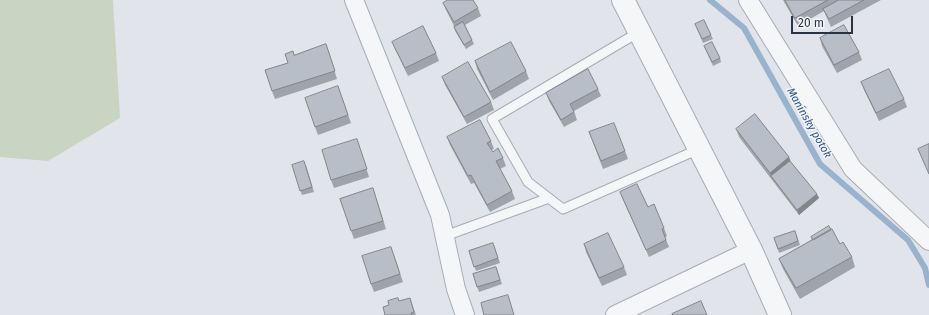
<!DOCTYPE html>
<html>
<head>
<meta charset="utf-8">
<style>
  body { margin:0 }
  #map { position:relative; width:929px; height:315px; overflow:hidden; background:#e1e5eb; font-family:"Fira Sans",sans-serif }
  canvas { display:block }
  .scale { position:absolute; left:791px; top:16px; width:62px; height:18px; box-sizing:border-box; border:2px solid #283343; border-top:0; padding-left:5px; font-size:12px; line-height:14px; white-space:nowrap; color:#283343; -webkit-text-stroke:3px #f1f4f8; paint-order:stroke }
</style>
</head>
<body>
<div id="map">
<canvas width="929" height="315"></canvas>
<div class="scale">20 m</div>
</div>
<script>
const ctx = document.querySelector('canvas').getContext('2d');
ctx.lineJoin = 'round';
function fillPath(path, color) {
  ctx.fillStyle = color;
  ctx.fill(path, 'evenodd');
}
function trace(path, color, width, dash) {
  ctx.strokeStyle = color;
  ctx.lineWidth = width;
  ctx.lineCap = dash ? 'butt' : 'round';
  ctx.setLineDash(dash || []);
  ctx.stroke(path);
}
function write(font, color, halo, rows, align = 'center') {
  ctx.font = font + ' "Fira Sans",sans-serif';
  ctx.lineWidth = 3;
  ctx.setLineDash([]);
  ctx.textBaseline = 'middle';
  ctx.strokeStyle = halo;
  ctx.fillStyle = color;
  for (const [text, x, y, turn = 0] of rows) {
    ctx.save();
    ctx.translate(x, y);
    ctx.rotate((+turn || 0) * Math.PI / 180);
    ctx.textAlign = isNaN(turn) ? turn : align;
    if (halo) ctx.strokeText(text, 0, 0);
    ctx.fillText(text, 0, 0);
    ctx.restore();
  }
}
fillPath(new Path2D(`
  M 0,0 L 113,0 L 120,118 L 48,161 L 0,157 Z`), '#c7d5c2');
trace(new Path2D(`
  M 710,0 L 744,28 L 820,164 L 908,240 L 925,268 L 929,285`), '#9ab3cc', 6);
const service = new Path2D(`
  M 639,32 L 492,119 L 528,182 L 563,209 L 699,149
  M 445,236 L 549,198`);
const minor = new Path2D(`
  M 354,0 L 440,215 L 456,289 L 465,315
  M 748,0 L 853,169 L 929,241
  M 615,315 L 751,250`);
const tertiary = new Path2D(`
  M 623,0 L 751,250 L 780,315`);
trace(service, '#a6acb5', 11);
trace(minor, '#a6acb5', 20);
trace(tertiary, '#a6acb5', 24);
trace(service, '#f4f6f8', 9);
trace(minor, '#f4f6f8', 18);
trace(tertiary, '#f4f6f8', 22);
fillPath(new Path2D(`
  M 783,0 L 881,0 L 831,27 L 826,16 L 824,11 L 798,26 Z
  M 443,3 L 478,8 L 481,16 L 465,25 L 474,44 L 466,49 L 455,31 L 454,27 L 454,26 L 446,10 Z
  M 695,24 L 711,35 L 713,39 L 703,43 Z
  M 820,38 L 859,52 L 862,60 L 837,73 L 822,46 Z
  M 392,42 L 436,53 L 439,61 L 408,76 L 395,49 Z
  M 704,46 L 720,58 L 721,62 L 713,66 Z
  M 329,52 L 337,79 L 275,99 L 272,91 L 288,63 L 294,55 Z
  M 475,61 L 526,71 L 529,79 L 493,100 L 477,69 Z
  M 442,77 L 491,102 L 494,110 L 467,124 L 445,85 Z
  M 861,82 L 904,99 L 907,107 L 879,121 L 864,90 Z
  M 338,86 L 351,123 L 318,135 L 315,127 Z
  M 598,89 L 601,96 L 574,111 L 577,120 L 564,127 L 549,101 L 546,93 Z
  M 736,129 L 789,157 L 790,161 L 819,198 L 799,215 L 739,137 Z
  M 589,132 L 625,151 L 628,159 L 603,169 Z
  M 447,137 L 491,141 L 494,149 L 491,150 L 493,152 L 503,158 L 506,166 L 500,169 L 512,191 L 515,199 L 490,212 L 474,183 L 471,184 L 450,145 Z
  M 357,139 L 369,177 L 334,188 L 331,180 Z
  M 292,165 L 306,165 L 314,192 L 302,195 Z
  M 373,188 L 386,229 L 354,239 L 340,199 Z
  M 620,192 L 648,207 L 664,228 L 667,236 L 665,237 L 669,247 L 649,257 L 623,200 Z
  M 795,231 L 800,245 L 779,253 L 774,238 Z
  M 811,237 L 840,244 L 852,257 L 855,267 L 800,299 L 783,269 L 779,259 L 812,240 Z
  M 493,243 L 500,263 L 476,271 L 469,251 Z
  M 584,244 L 624,267 L 627,275 L 602,286 L 586,252 Z
  M 394,255 L 403,282 L 374,292 L 371,284 Z
  M 496,267 L 502,284 L 479,292 L 473,274 Z
  M 410,298 L 416,315 L 385,315 L 399,301 Z`), '#9ea3ac');
fillPath(new Path2D(`
  M 789,157 L 792,165 L 771,176 L 770,173 Z
  M 817,194 L 819,198 L 799,215 L 797,210 Z`), '#81858c');
const building = new Path2D(`
  M 448,0 L 473,0 L 478,8 L 454,22 L 443,3 Z
  M 785,0 L 828,0 L 795,18 Z
  M 839,0 L 864,0 L 829,19 L 823,9 Z
  M 704,20 L 711,35 L 702,39 L 695,24 Z
  M 463,22 L 472,40 L 464,45 L 454,27 Z
  M 844,25 L 859,52 L 834,65 L 820,38 Z
  M 423,26 L 436,53 L 405,68 L 392,42 Z
  M 511,42 L 526,71 L 490,92 L 475,61 Z
  M 712,42 L 720,58 L 712,62 L 704,46 Z
  M 326,44 L 335,71 L 272,91 L 265,70 L 288,63 L 285,54 L 293,51 L 294,55 Z
  M 468,62 L 491,102 L 464,117 L 442,77 Z
  M 588,69 L 598,89 L 570,104 L 574,112 L 561,120 L 546,93 Z
  M 889,69 L 904,99 L 876,113 L 861,82 Z
  M 338,86 L 348,115 L 315,127 L 305,98 Z
  M 755,114 L 789,157 L 770,173 L 736,129 Z
  M 480,120 L 491,141 L 487,143 L 493,152 L 498,148 L 503,158 L 496,161 L 512,191 L 487,205 L 471,175 L 468,176 L 447,137 Z
  M 614,123 L 625,151 L 601,161 L 589,132 Z
  M 357,139 L 367,169 L 331,180 L 322,150 Z
  M 929,144 L 929,174 L 918,149 Z
  M 304,161 L 312,187 L 300,191 L 292,165 Z
  M 790,161 L 817,194 L 797,210 L 771,176 Z
  M 637,184 L 648,207 L 654,204 L 664,228 L 662,229 L 666,240 L 646,250 L 620,192 Z
  M 373,188 L 383,221 L 351,231 L 340,199 Z
  M 829,226 L 831,230 L 813,240 L 811,237 Z
  M 832,229 L 840,244 L 843,242 L 852,257 L 796,288 L 779,259 Z
  M 795,231 L 798,241 L 778,249 L 774,238 Z
  M 608,233 L 624,267 L 599,278 L 584,244 Z
  M 493,243 L 498,258 L 474,267 L 469,251 Z
  M 391,247 L 400,274 L 371,284 L 362,256 Z
  M 496,267 L 500,280 L 477,287 L 473,274 Z
  M 508,295 L 514,315 L 484,315 L 481,303 Z
  M 398,298 L 399,301 L 410,298 L 414,312 L 411,313 L 412,315 L 385,315 L 383,307 L 389,305 L 388,301 Z
  M 701,301 L 707,315 L 673,315 L 672,314 Z`);
fillPath(building, '#b8bec8');
trace(building, '#81858c', 1);
write('italic 11px', '#30527a', '#f1f4f8', [
  ["Manínsky potok",809,123,60]
]);
</script>
</body>
</html>
